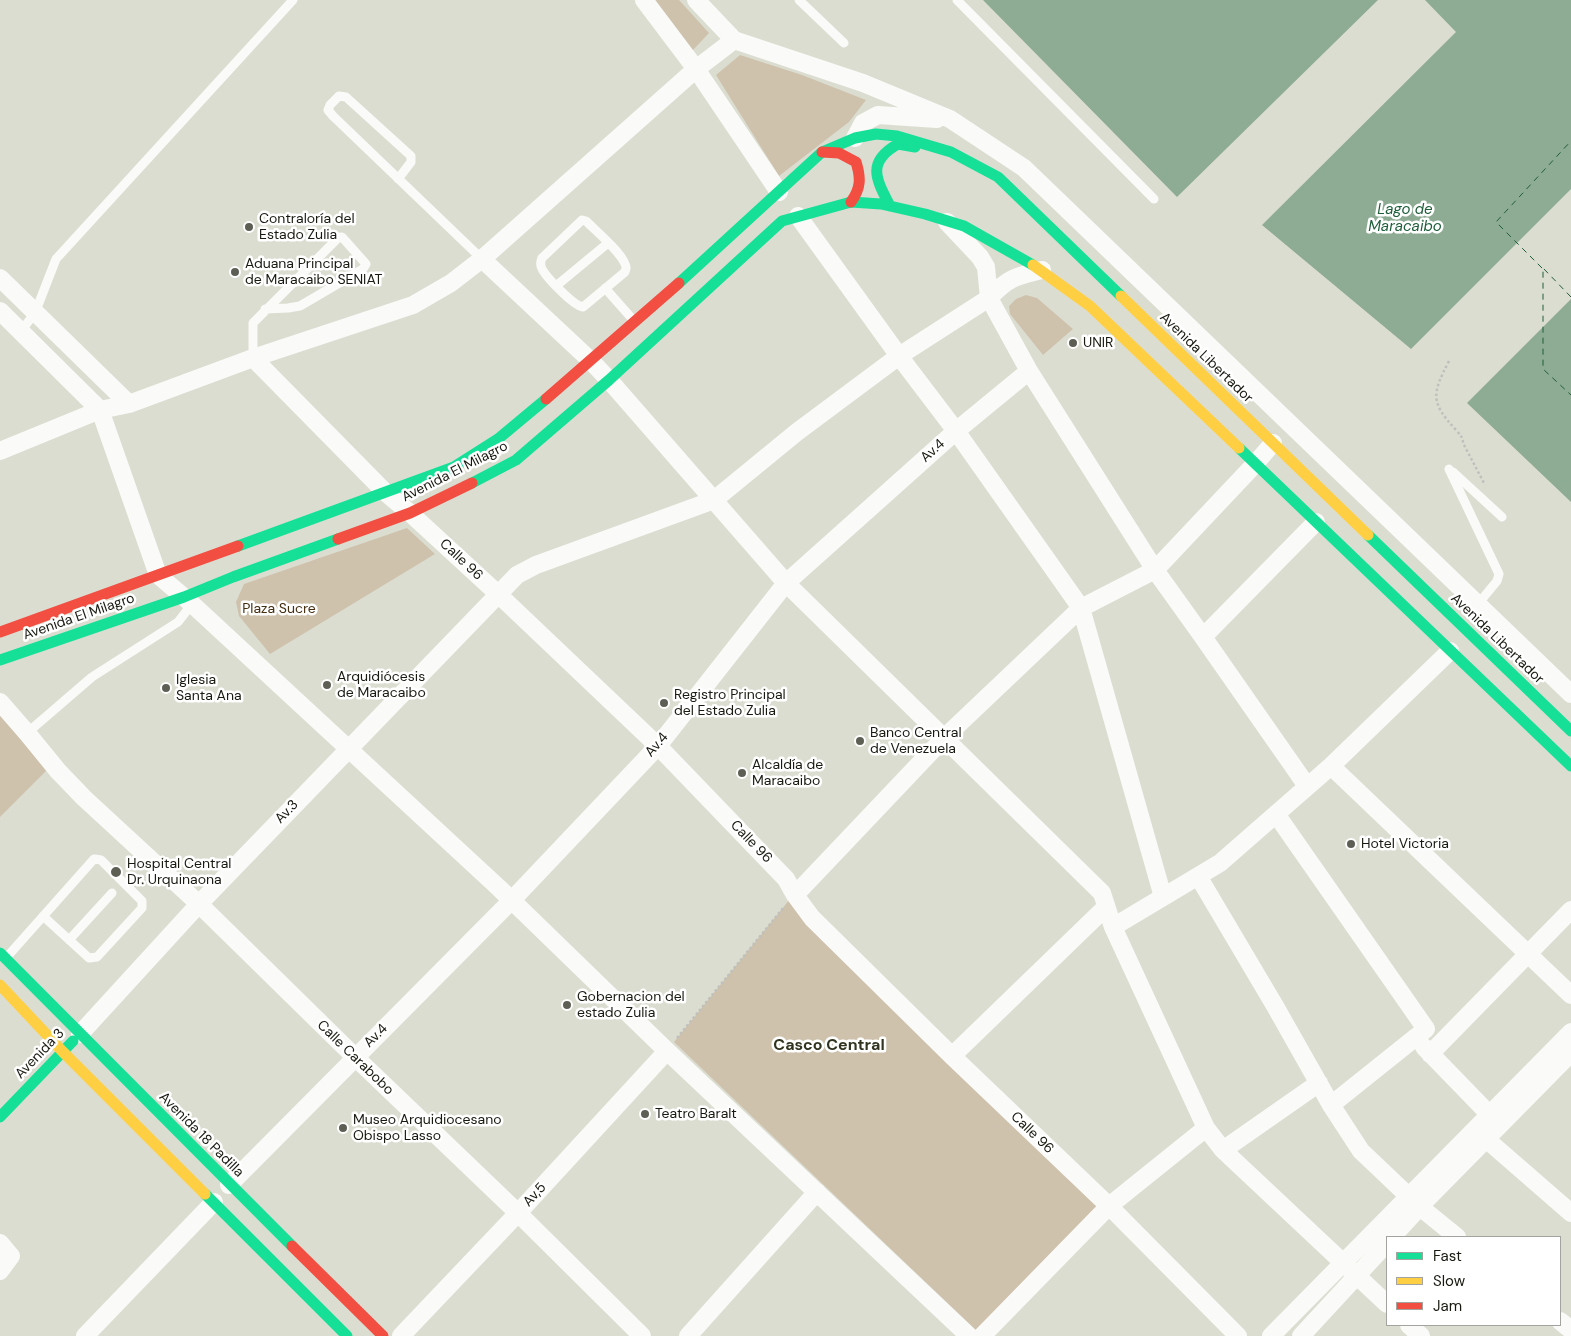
<!DOCTYPE html>
<html>
<head>
<meta charset="utf-8">
<style>
  body { margin:0 }
  #map { position:relative; width:1571px; height:1336px; overflow:hidden; background:#dcddd1; font-family:"DM Sans",sans-serif }
  canvas { display:block }
  .legend { position:absolute; left:1386px; top:1236px; width:175px; height:90px; box-sizing:border-box; background:#fff; border:1px solid #a3a39f; margin:0; padding:6px 9px; list-style:none; font-size:15px; color:#181910 }
  .legend li { display:flex; align-items:center; gap:10px; height:25px }
  .legend b { width:25px; border:1px solid #a3a39f }
</style>
</head>
<body>
<div id="map">
<canvas width="1571" height="1336"></canvas>
<ul class="legend">
<li><b style="height:6px;background:#16e098"></b>Fast</li>
<li><b style="height:6px;background:#ffcf43"></b>Slow</li>
<li><b style="height:6px;background:#f24e42"></b>Jam</li>
</ul>
</div>
<script>
const ctx = document.querySelector('canvas').getContext('2d');
ctx.lineJoin = 'round';
function fillPath(path, color) {
  ctx.fillStyle = color;
  ctx.fill(path, 'evenodd');
}
function trace(path, color, width, dash) {
  ctx.strokeStyle = color;
  ctx.lineWidth = width;
  ctx.lineCap = dash ? 'butt' : 'round';
  ctx.setLineDash(dash || []);
  ctx.stroke(path);
}
function write(font, color, halo, rows, align = 'center') {
  ctx.font = font + ' "DM Sans",sans-serif';
  ctx.lineWidth = 5;
  ctx.setLineDash([]);
  ctx.textBaseline = 'middle';
  ctx.strokeStyle = halo;
  ctx.fillStyle = color;
  for (const [text, x, y, turn = 0] of rows) {
    ctx.save();
    ctx.translate(x, y);
    ctx.rotate((+turn || 0) * Math.PI / 180);
    ctx.textAlign = isNaN(turn) ? turn : align;
    if (halo) ctx.strokeText(text, 0, 0);
    ctx.fillText(text, 0, 0);
    ctx.restore();
  }
}
fillPath(new Path2D(`
  M 652,0 L 679,0 L 709,33 L 692,51 Z
  M 740,55 L 802,75 L 866,100 L 849,122 L 779,176 L 716,75 Z
  M 1026,295 L 1037,298 L 1073,329 L 1043,355 L 1010,314 L 1009,306 L 1016,299 Z
  M 407,528 L 435,554 L 270,654 L 239,616 L 236,602 L 244,584 Z
  M 0,696 L 54,763 L 0,817 Z
  M 790,899 L 1108,1206 L 982,1336 L 674,1042 Z`), '#cec2ad');
fillPath(new Path2D(`
  M 983,0 L 1378,0 L 1177,197 Z
  M 1425,0 L 1571,0 L 1571,189 L 1411,349 L 1262,225 L 1456,32 Z
  M 1571,299 L 1571,502 L 1467,403 Z`), '#8eab93');
trace(new Path2D(`
  M 1542,268 L 1496,222 L 1571,141
  M 1571,297 L 1543,268 L 1543,369 L 1571,395`), '#1e5e39', 1, [6, 5]);
trace(new Path2D(`
  M 1449,361 C 1432,394 1430,402 1456,430 C 1460,435 1463,437 1463,443 L 1485,485
  M 677,1038 L 784,907`), '#bfc0bc', 2.5, [2.5, 2.5]);
trace(new Path2D(`
  M 799,0 L 844,43
  M 957,0 L 1154,199
  M 398,179 L 411,162 L 411,156 L 346,97 L 339,96 L 330,105 L 328,110 L 333,116 L 482,259
  M 582,220 L 586,221 C 596,231 620,251 625,264 C 627,268 626,268 625,272 L 583,307 C 574,306 543,275 541,266 C 540,262 541,261 542,258 Z
  M 556,286 L 608,243
  M 605,288 L 635,322
  M 21,331 L 35,313 L 56,259 L 293,0
  M 253,358 L 253,323 L 339,237 L 342,237 L 366,264 L 363,269 L 300,306 L 288,308 L 265,309
  M 1449,469 L 1499,574 L 1497,581 L 1478,604
  M 1453,472 L 1502,517
  M 27,733 L 92,677 L 178,622 L 192,604
  M 69,940 L 112,893
  M 6,958 L 94,859 L 101,860 L 142,901 L 142,908 L 97,957 L 89,958 L 43,916`), '#fafaf8', 9);
trace(new Path2D(`
  M 696,0 L 734,40 L 863,83 L 950,119 L 1024,168 L 1571,694
  M 734,40 L 696,69 L 779,192
  M 855,138 L 863,123 L 878,115 L 937,119
  M 798,216 L 899,356 L 956,431 L 1081,608 L 1163,897
  M 947,222 L 980,257 L 986,267 L 989,298 L 1029,371 L 1155,570 L 1203,637
  M 482,259 L 591,361 L 609,380 L 786,583 L 1102,893 L 1113,927 L 1206,1128 L 1223,1150 L 1387,1304
  M 0,278 L 129,404
  M 0,311 L 100,410 L 158,575 L 192,604 L 499,888 L 667,1051 L 969,1336
  M 253,358 L 385,492 L 410,513 L 498,594 L 658,746 L 786,879 L 795,895 L 812,918 L 952,1056 L 1109,1206 L 1238,1336
  M 0,451 L 100,410 L 129,404 L 253,358 L 413,305 L 451,283 L 482,259 L 696,69 L 644,0
  M 0,702 L 27,733 L 58,771 L 84,798 L 199,904 L 355,1057 L 518,1213 L 642,1336
  M 1331,766 L 1571,995
  M 1307,786 L 1203,637 L 1316,522
  M 1276,814 L 1426,1029 L 1331,1105
  M 1198,876 L 1275,1006 L 1331,1105 L 1361,1151 L 1420,1207 L 1457,1237
  M 795,895 L 944,738 L 1081,608 L 1155,570 L 1255,464 L 1273,443
  M 1113,927 L 1220,863 L 1331,766 L 1450,651
  M 80,1034 L 199,904 L 517,575 L 536,565 L 714,500 L 797,432 L 899,356 L 989,298 C 1008,278 1016,276 1042,270
  M 1424,1047 L 1489,1114
  M 1430,1054 L 1571,910
  M 952,1056 L 1106,907
  M 1486,1139 L 1571,1213
  M 1223,1150 L 1319,1083
  M 229,1185 L 511,901 L 658,746 L 786,583 L 956,431 L 1029,371
  M 1392,1237 L 1428,1198 L 1571,1053
  M 0,1243 L 11,1256 L 0,1271
  M 1560,1321 L 1571,1330
  M 1409,1325 L 1421,1336
  M 85,1336 L 214,1202
  M 401,1336 L 518,1213 L 667,1051
  M 688,1336 L 817,1192
  M 982,1336 L 1109,1206 L 1206,1128
  M 1271,1336 L 1571,1032
  M 1301,1336 L 1387,1243`), '#fafaf8', 18);
trace(new Path2D(`
  M 890,206 C 876,179 866,162 898,144 L 915,147
  M 679,283 L 822,152 L 855,138 L 876,134 L 897,136 L 951,152 L 998,177 L 1121,296
  M 1239,448 L 1571,766
  M 472,483 L 516,460 L 609,380 L 782,221 L 851,202 L 881,204 L 925,214 L 964,226 L 1033,265
  M 1368,535 L 1571,731
  M 238,546 L 454,467 L 498,439 L 546,399
  M 0,660 L 184,597 L 233,577 L 338,539
  M 0,953 L 292,1246
  M 0,1117 L 73,1041
  M 205,1194 L 347,1336`), '#16e098', 11);
trace(new Path2D(`
  M 1033,265 L 1090,306 L 1239,448
  M 1121,296 L 1368,535
  M 0,985 L 63,1052 L 205,1194`), '#ffcf43', 11);
trace(new Path2D(`
  M 822,152 L 839,153 L 856,162 C 861,178 861,188 851,202
  M 546,399 L 679,283
  M 338,539 L 410,513 L 472,483
  M 0,632 L 238,546
  M 292,1246 L 383,1336`), '#f24e42', 11);
for (const [x, y, r, color] of [
  [249,227,5,"#5d5e54"],
  [235,272,5,"#5d5e54"],
  [1073,343,5,"#5d5e54"],
  [327,685,5,"#5d5e54"],
  [166,688,5,"#5d5e54"],
  [664,703,5,"#5d5e54"],
  [860,741,5,"#5d5e54"],
  [742,773,5,"#5d5e54"],
  [1351,844,5,"#5d5e54"],
  [116,872,6,"#5d5e54"],
  [567,1005,5,"#5d5e54"],
  [645,1114,5,"#5d5e54"],
  [343,1128,5,"#5d5e54"]
]) {
  const dot = new Path2D();
  dot.arc(x, y, r, 0, 2 * Math.PI);
  ctx.fillStyle = color;
  ctx.fill(dot);
  trace(dot, '#fff', 2);
}
write('14px', '#181910', '#fff', [
  ["Contraloría del",259,219],
  ["Estado Zulia",259,235],
  ["Aduana Principal",245,264],
  ["de Maracaibo SENIAT",245,280],
  ["UNIR",1083,343],
  ["Arquidiócesis",337,677],
  ["de Maracaibo",337,693],
  ["Iglesia",176,680],
  ["Santa Ana",176,696],
  ["Registro Principal",674,695],
  ["del Estado Zulia",674,711],
  ["Banco Central",870,733],
  ["de Venezuela",870,749],
  ["Alcaldía de",752,765],
  ["Maracaibo",752,781],
  ["Hotel Victoria",1361,844],
  ["Hospital Central",127,864],
  ["Dr. Urquinaona",127,880],
  ["Gobernacion del",577,997],
  ["estado Zulia",577,1013],
  ["Teatro Baralt",655,1114],
  ["Museo Arquidiocesano",353,1120],
  ["Obispo Lasso",353,1136]
], 'left');
write('14px', '#181910', '#fff', [
  ["Avenida Libertador",1206,358,44],
  ["Av.4",933,451,-42],
  ["Avenida El Milagro",455,472,-27],
  ["Calle 96",461,560,43],
  ["Avenida El Milagro",79,617,-19],
  ["Avenida Libertador",1497,639,44],
  ["Av.4",657,745,-49],
  ["Av.3",287,812,-46],
  ["Calle 96",751,842,46],
  ["Av.4",376,1036,-45],
  ["Avenida 3",40,1054,-46],
  ["Calle Carabobo",355,1058,44],
  ["Calle 96",1032,1133,44],
  ["Avenida 18 Padilla",201,1135,45],
  ["Av,5",535,1195,-47]
]);
write('14px', '#442f11', '#fff', [
  ["Plaza Sucre",279,609]
]);
write('italic 15px', '#1e5e39', '#fff', [
  ["Lago de",1405,210],
  ["Maracaibo",1405,227]
]);
write('bold 16px', '#323420', '#fff', [
  ["Casco Central",829,1046]
]);
</script>
</body>
</html>
